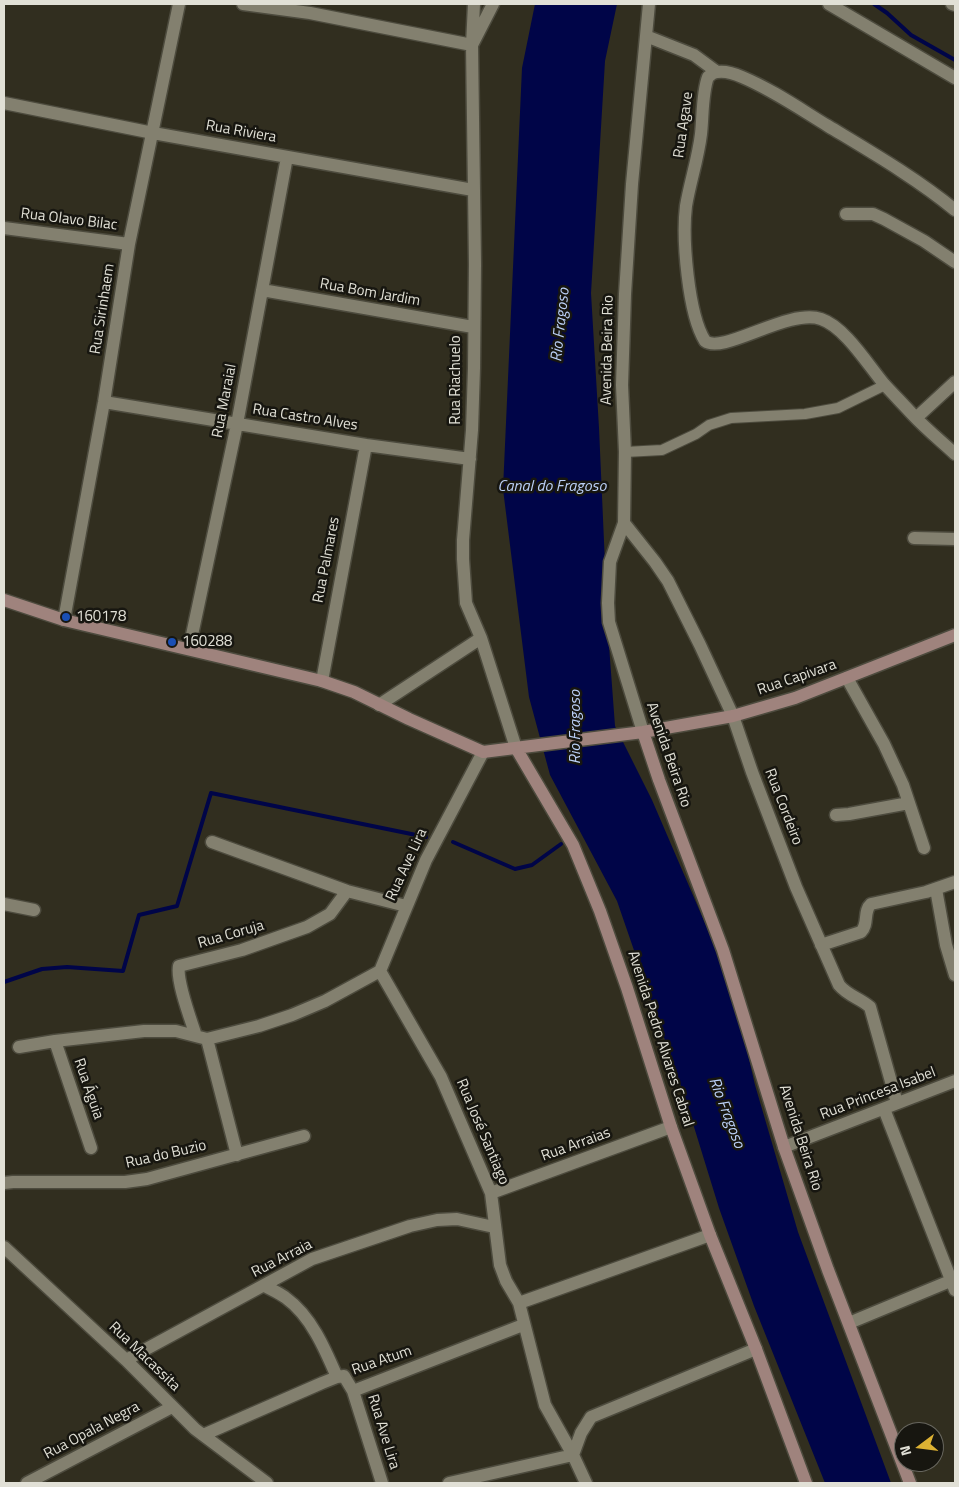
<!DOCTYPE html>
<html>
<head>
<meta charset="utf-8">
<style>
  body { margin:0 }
  #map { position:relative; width:959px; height:1487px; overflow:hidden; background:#312e1f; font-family:"Titillium Web",sans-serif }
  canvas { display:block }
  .frame { position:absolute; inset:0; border:5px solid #e1e0d6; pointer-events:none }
  .north { position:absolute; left:894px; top:1422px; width:50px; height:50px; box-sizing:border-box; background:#171610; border:1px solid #68675f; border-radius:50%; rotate:255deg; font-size:14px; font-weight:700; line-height:20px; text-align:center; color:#e1e0d6 }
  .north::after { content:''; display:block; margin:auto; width:18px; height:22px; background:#ddb233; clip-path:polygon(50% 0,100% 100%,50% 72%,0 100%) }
</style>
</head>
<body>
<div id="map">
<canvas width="959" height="1487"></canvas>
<div class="frame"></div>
<div class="north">N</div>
</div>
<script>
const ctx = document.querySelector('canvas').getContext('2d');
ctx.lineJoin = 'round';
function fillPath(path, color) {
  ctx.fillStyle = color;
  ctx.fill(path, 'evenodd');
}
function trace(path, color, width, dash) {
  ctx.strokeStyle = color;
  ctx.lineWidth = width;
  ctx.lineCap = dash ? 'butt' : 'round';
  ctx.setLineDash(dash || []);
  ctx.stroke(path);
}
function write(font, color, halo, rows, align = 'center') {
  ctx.font = font + ' "Titillium Web",sans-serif';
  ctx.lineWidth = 5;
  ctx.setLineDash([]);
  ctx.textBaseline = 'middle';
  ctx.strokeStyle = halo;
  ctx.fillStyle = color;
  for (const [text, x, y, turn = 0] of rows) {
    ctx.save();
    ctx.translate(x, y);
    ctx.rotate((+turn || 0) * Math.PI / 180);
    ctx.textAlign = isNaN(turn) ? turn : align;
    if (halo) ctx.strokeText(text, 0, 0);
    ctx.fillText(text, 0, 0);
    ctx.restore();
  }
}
fillPath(new Path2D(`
  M 535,4 L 617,4 L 605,61 L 591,293 L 599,428 L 608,632 L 615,726 L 652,800 L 732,986 L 755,1085 L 798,1232 L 891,1483 L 825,1483 L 754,1306 L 719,1208 L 686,1101 L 617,901 L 550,775 L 529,697 L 503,489 L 522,68 Z`), '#000548');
trace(new Path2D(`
  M 874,4 L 887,13 L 911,35 L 955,60
  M 453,842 L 515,869 L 532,865 L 561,844
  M 4,982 L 42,969 L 67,967 L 123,971 L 139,915 L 177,906 L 211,793 L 426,837`), '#000548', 4);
const pedestrian = new Path2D(`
  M 625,452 L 662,450 L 696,434 L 709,425 L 731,418 L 805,414 L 838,408 L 885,385`);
const minor = new Path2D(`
  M 243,4 L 310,13 L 472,45 L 493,4
  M 474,4 L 472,45 L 475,264 L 474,368 L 472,430 L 463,540 L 463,559 L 466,603 L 481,638 L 516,748
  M 829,4 L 955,78
  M 952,4 L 955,5
  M 646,36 L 694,55 L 717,72
  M 4,103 L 153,133 L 473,190
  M 955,210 C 916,178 871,152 828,126 C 800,109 773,90 742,77 C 733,73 723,70 713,73 L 708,77 C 702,93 703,117 701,134 C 698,159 690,182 686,206 C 682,238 688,314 705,341 C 723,355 788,308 821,319 C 845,327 868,365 884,384 C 894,395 904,405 913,415 C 926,429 941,441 955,454
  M 846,214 L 873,214 L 884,219 L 924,241 L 955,262
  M 4,228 L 129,244
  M 262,290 L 473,327
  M 104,402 L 366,445 L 470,459
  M 916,418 L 955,382
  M 624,523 L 655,562 L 668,581 L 700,645 L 733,716 L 752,772 L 796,887 L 839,985 C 848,996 860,998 870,1007 L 897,1103
  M 914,538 L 955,539
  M 64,620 L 104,402 L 129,244 L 179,4
  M 189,649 L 237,424 L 287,157
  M 847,678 L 884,744 L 903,785 L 924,848
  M 322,681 L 366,445
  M 379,705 L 481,638
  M 643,732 L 609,622 L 608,603 L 610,562 L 624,523 L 625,452 L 622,385 L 625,294 L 632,184 L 649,4
  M 836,815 L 849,814 L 909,803
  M 212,842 L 347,891 L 406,906
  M 936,889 L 946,945 L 955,975
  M 4,904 L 34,910
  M 821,945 L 861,932 C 869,924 863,911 871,904 L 926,892 L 955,882
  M 380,971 L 441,1077 L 491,1193 L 500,1265 L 506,1281 L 519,1303 L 545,1405 L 573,1455 L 586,1483
  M 196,1036 C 191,1020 176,981 179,966 L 242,950 L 307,927 L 330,914 L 347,891
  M 207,1039 L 237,1155
  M 55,1041 L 91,1148
  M 19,1047 L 55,1041 L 144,1031 L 176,1031 L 207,1039 L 259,1026 L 292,1015 L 325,1001 L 380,971 L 426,860 L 483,752
  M 884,1109 L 955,1290
  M 784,1147 L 955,1081
  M 4,1183 L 13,1182 L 125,1182 L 147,1179 L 304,1136
  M 491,1193 L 671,1127
  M 4,1247 L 126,1360 L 195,1429 L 267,1483
  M 265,1286 C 272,1290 280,1293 286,1298 C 311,1316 325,1349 337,1377
  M 519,1303 L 710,1235
  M 849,1323 L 955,1279
  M 126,1360 L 312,1259 L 410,1226 L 437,1220 L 457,1219 L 494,1227
  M 353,1391 L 523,1325
  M 203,1435 L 322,1383 L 337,1377 L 344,1376 L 353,1391 L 382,1483
  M 27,1483 L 172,1407
  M 449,1483 L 573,1455 L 581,1433 L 591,1417 L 756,1349`);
const secondary = new Path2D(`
  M 4,600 L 64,620 L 322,681 L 354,692 L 409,719 L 483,752 L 643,732 L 733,716 L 795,698 L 955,635
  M 643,732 L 659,780 L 723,950 L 784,1147 L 828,1270 L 910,1483
  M 516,748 L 573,845 L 600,911 L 627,988 L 671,1127 L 710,1235 L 756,1349 L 806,1483`);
trace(pedestrian, '#4d4b3e', 12);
trace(minor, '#4d4b3e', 15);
trace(secondary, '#4d4b3e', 15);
trace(pedestrian, '#83806f', 10);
trace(minor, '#83806f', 12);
trace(secondary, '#9f837d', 12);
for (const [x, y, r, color] of [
  [66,617,5,"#1a4fb4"],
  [172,642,5,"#1a4fb4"]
]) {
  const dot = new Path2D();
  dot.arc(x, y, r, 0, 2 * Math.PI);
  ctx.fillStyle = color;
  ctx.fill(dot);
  trace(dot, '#171610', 2);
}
write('15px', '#e1e0d6', '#171610', [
  ["Rua Agave",684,125,-82],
  ["Rua Riviera",241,132,10],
  ["Rua Olavo Bilac",69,220,7],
  ["Rua Bom Jardim",370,293,10],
  ["Rua Sirinhaem",103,309,-81],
  ["Avenida Beira Rio",608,350,-89],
  ["Rua Riachuelo",456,380,-90],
  ["Rua Maraial",225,401,-79],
  ["Rua Castro Alves",305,418,9],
  ["Rua Palmares",327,560,-79],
  ["Rua Capivara",797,678,-19],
  ["Avenida Beira Rio",668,755,71],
  ["Rua Cordeiro",783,807,69],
  ["Rua Ave Lira",407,865,-65],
  ["Rua Coruja",231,935,-16],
  ["Avenida Pedro Alvares Cabral",660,1039,72],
  ["Rua Águia",88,1089,71],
  ["Rua Princesa Isabel",878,1094,-21],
  ["Rua José Santiago",482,1132,67],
  ["Avenida Beira Rio",800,1138,72],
  ["Rua Arraias",576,1145,-20],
  ["Rua do Buzio",166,1155,-13],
  ["Rua Arraia",282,1259,-27],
  ["Rua Macassita",144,1357,44],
  ["Rua Atum",382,1361,-19],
  ["Rua Opala Negra",92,1431,-28],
  ["Rua Ave Lira",383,1432,73]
]);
write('15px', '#e1e0d6', '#171610', [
  ["160178",76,617],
  ["160288",182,642]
], 'left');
write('italic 16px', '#bbd0f7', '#171610', [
  ["Rio Fragoso",561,325,-84],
  ["Canal do Fragoso",552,487],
  ["Rio Fragoso",576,727,-90],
  ["Rio Fragoso",726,1113,69]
]);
</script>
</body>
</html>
